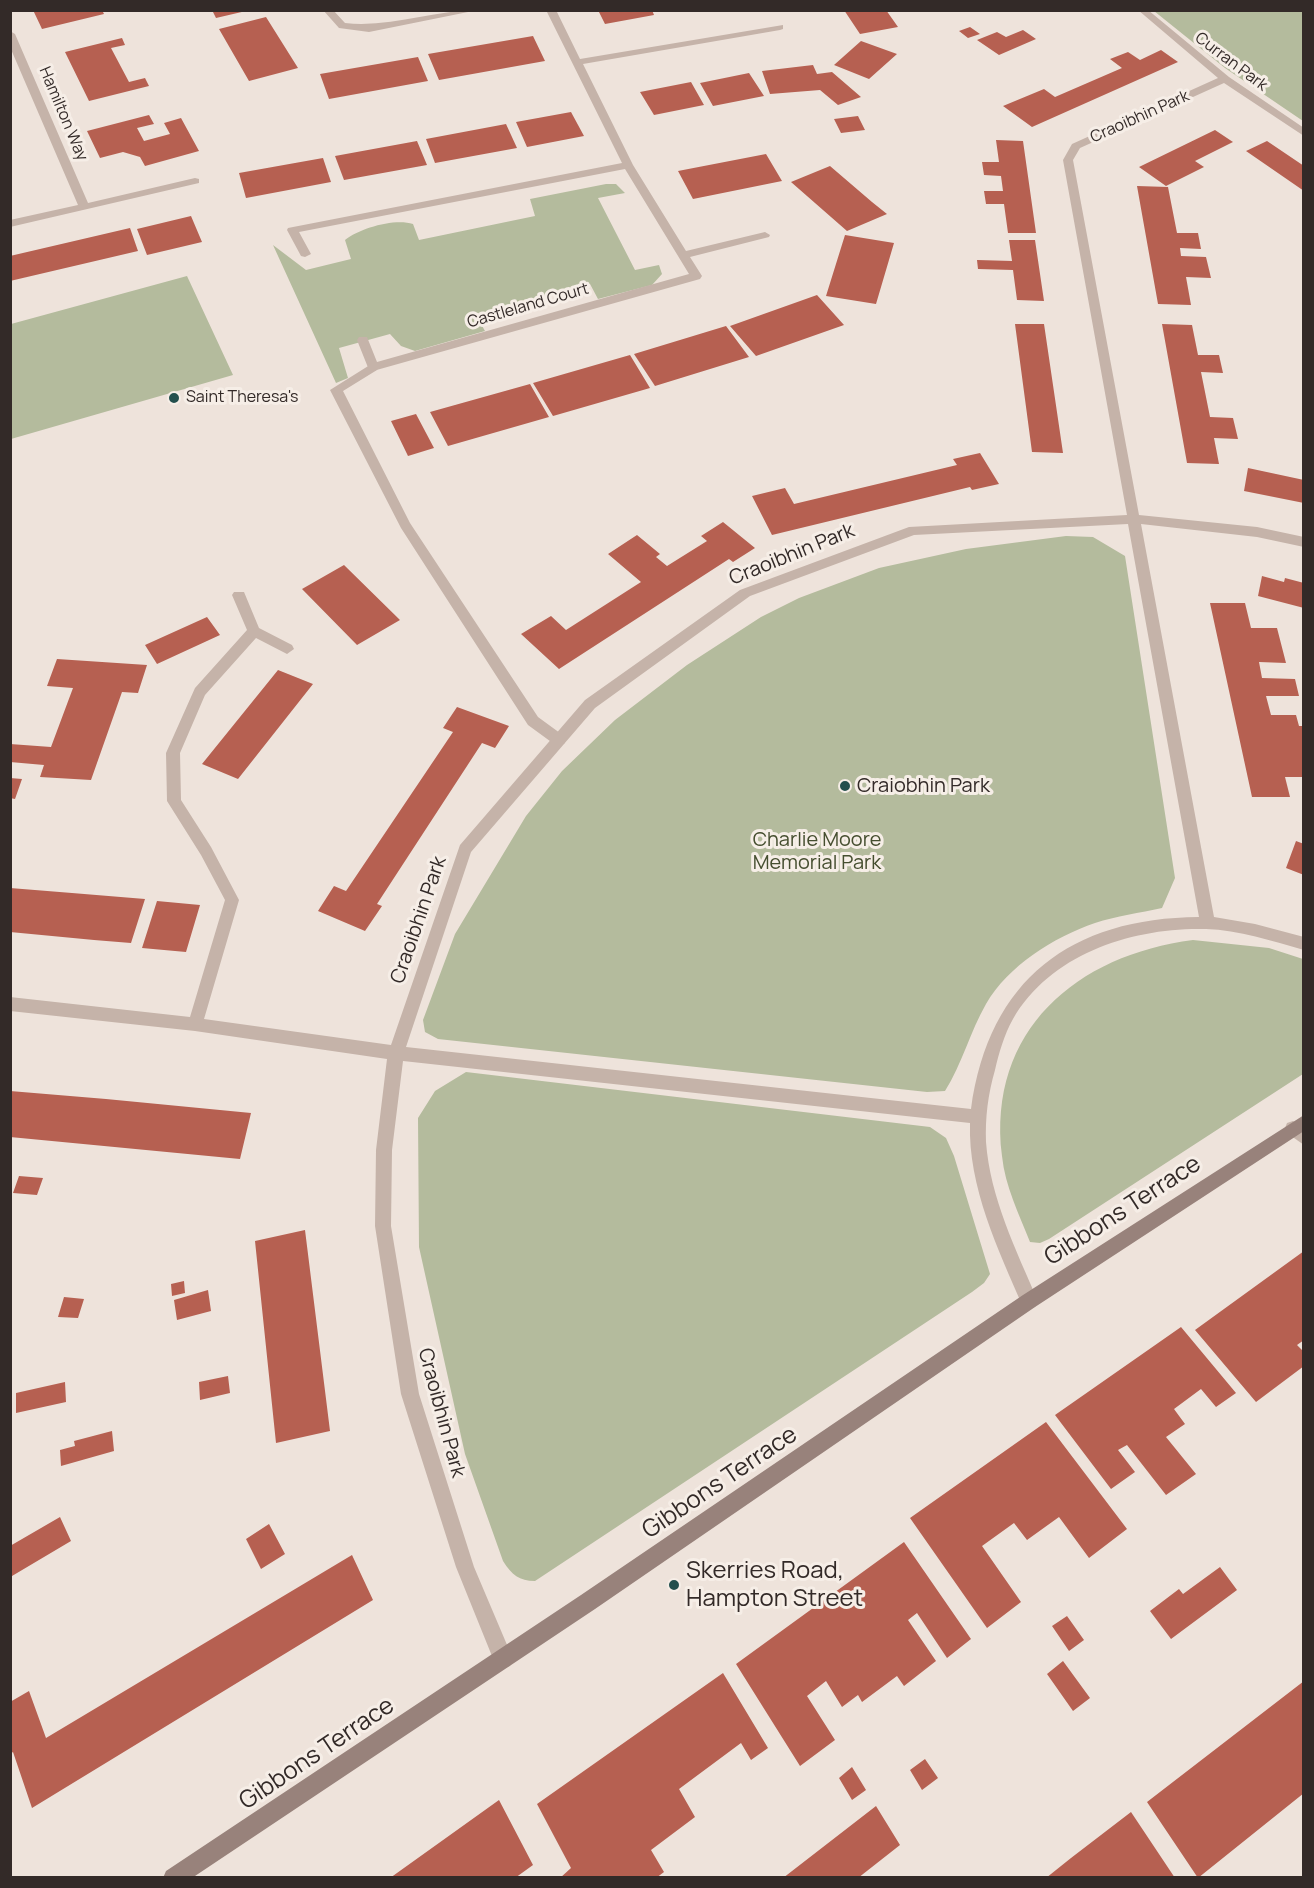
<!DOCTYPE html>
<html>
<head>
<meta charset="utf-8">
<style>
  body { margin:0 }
  #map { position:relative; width:1314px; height:1888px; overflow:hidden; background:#eee3db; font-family:Manrope,sans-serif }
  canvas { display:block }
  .frame { position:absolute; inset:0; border:12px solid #332a28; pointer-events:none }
</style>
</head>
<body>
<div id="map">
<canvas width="1314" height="1888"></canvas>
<div class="frame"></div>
</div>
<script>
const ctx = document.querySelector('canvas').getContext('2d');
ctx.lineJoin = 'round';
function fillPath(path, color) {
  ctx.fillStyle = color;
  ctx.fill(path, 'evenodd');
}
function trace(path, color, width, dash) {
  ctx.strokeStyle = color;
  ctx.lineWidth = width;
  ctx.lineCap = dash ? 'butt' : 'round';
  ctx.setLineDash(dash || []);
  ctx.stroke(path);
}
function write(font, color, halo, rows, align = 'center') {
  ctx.font = font + ' Manrope,sans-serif';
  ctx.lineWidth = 6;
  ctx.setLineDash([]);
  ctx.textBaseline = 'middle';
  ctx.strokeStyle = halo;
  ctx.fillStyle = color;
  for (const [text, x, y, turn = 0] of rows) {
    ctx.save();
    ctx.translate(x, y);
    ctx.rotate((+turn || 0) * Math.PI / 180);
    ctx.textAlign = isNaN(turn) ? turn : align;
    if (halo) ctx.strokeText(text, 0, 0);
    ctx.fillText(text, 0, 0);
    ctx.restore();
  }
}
fillPath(new Path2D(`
  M 1154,11 L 1303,11 L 1303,121 L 1225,68 Z
  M 606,184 L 616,184 L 625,193 L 598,198 L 635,270 L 659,265 L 662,274 L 652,285 L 598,299 L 590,284 L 477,317 L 485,331 L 415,351 L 401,346 L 390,334 L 339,348 L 348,378 L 336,383 L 273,245 L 306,270 L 351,259 L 345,240 C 360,228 395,218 413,224 L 419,240 L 535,216 L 530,199 Z
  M 187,276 L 233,375 L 11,439 L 11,324 Z
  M 1066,536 L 1093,537 L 1125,556 L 1175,878 L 1162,908 C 1140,913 1116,916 1095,923 C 1054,937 1008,966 986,1004 C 970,1032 962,1064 945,1091 L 927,1092 L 438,1039 L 425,1032 L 423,1020 L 455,934 L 526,816 L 562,771 L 615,720 L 687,665 L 761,617 L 799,598 L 879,568 L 966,549 Z
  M 1193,940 L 1269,948 L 1303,959 L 1303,1074 L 1049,1239 L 1040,1243 L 1030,1242 C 1019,1214 1005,1186 1002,1156 C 987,1030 1077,955 1193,940 Z
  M 466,1072 L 930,1127 L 946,1138 L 954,1156 L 990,1274 L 984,1283 L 972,1292 L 535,1581 C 519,1581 512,1575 503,1561 L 465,1454 L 419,1247 L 418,1118 L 435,1091 Z`), '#b4bb9d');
fillPath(new Path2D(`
  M 33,10 L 102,10 L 104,14 L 42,29 Z
  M 212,10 L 246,10 L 246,11 L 216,18 Z
  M 598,10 L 652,10 L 654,15 L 605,24 Z
  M 844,10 L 886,10 L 898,27 L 860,34 Z
  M 266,17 L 298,68 L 249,81 L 219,29 Z
  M 970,27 L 980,34 L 968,38 L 959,31 Z
  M 1023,30 L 1036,39 L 999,55 L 977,40 L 997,32 L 1006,37 Z
  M 533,36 L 545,61 L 439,80 L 428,54 Z
  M 122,38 L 125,45 L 111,48 L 129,82 L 145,78 L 149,86 L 89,101 L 65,52 Z
  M 861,41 L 897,54 L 869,79 L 834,65 Z
  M 1161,50 L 1178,62 L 1032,127 L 1003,106 L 1044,89 L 1055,97 L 1122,68 L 1110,59 L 1128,52 L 1140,60 Z
  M 418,57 L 428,81 L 329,99 L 320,74 Z
  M 813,65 L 817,74 L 832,72 L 861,97 L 838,105 L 820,90 L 770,94 L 762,71 Z
  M 749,73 L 764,96 L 713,106 L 700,83 Z
  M 691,82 L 704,105 L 654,115 L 640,92 Z
  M 571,112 L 584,136 L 527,147 L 516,122 Z
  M 149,115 L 154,124 L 137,128 L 144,141 L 170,134 L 164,123 L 181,118 L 199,151 L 145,166 L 140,157 L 123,152 L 100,158 L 87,131 Z
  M 858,116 L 865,130 L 841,133 L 834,119 Z
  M 506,124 L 517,148 L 435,163 L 426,139 Z
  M 1215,130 L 1233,142 L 1195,161 L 1204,167 L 1166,186 L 1139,167 Z
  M 996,140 L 1023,141 L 1036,233 L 1008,233 L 1004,204 L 986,204 L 984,191 L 1003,191 L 1001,176 L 984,175 L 982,162 L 999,162 Z
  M 417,141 L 427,165 L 344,180 L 335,156 Z
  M 1267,141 L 1304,166 L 1304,191 L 1246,151 Z
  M 766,154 L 782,181 L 693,199 L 678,171 Z
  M 323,158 L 331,182 L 246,198 L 239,173 Z
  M 830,166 L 872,202 L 887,214 L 847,231 L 791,182 Z
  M 1137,186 L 1168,187 L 1177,233 L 1198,233 L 1201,249 L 1180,248 L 1181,256 L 1206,257 L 1211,278 L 1186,277 L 1191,305 L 1158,304 Z
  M 191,216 L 202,242 L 147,255 L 137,229 Z
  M 130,228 L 138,251 L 10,281 L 10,256 Z
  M 845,235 L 894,243 L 876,304 L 826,296 Z
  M 1009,240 L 1035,240 L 1044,301 L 1017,300 L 1013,270 L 978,269 L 977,260 L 1012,261 Z
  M 817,295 L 844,325 L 756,356 L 730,326 Z
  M 1015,324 L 1044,324 L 1063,453 L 1032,452 Z
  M 1162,324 L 1192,325 L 1198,355 L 1219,355 L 1223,373 L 1201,372 L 1210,417 L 1233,418 L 1238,439 L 1214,438 L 1219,464 L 1187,463 Z
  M 726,326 L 749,357 L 655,386 L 634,354 Z
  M 630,355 L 650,388 L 553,416 L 533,383 Z
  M 530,384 L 549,417 L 448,446 L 430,412 Z
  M 416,414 L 434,448 L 408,456 L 391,421 Z
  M 980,453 L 999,484 L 972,490 L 970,487 L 772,535 L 752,496 L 785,488 L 794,504 L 957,465 L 953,459 Z
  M 1248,468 L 1304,480 L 1304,503 L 1244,491 Z
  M 723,522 L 755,548 L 733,562 L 729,559 L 559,669 L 521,634 L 551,616 L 566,630 L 641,582 L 608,554 L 637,535 L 660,554 L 656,557 L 667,566 L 707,541 L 701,536 Z
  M 344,565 L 400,620 L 357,645 L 302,589 Z
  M 1262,576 L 1284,582 L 1285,578 L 1304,583 L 1304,608 L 1258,596 Z
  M 1210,603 L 1245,603 L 1251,628 L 1277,628 L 1286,663 L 1259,662 L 1262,678 L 1295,679 L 1299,696 L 1266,696 L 1271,715 L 1296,715 L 1299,726 L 1304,726 L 1304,777 L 1285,777 L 1290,797 L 1252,797 Z
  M 207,617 L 220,635 L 157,664 L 145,645 Z
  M 57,659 L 147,665 L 138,693 L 122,692 L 91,780 L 40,777 L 44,765 L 10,762 L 10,744 L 51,747 L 73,688 L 47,686 Z
  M 278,670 L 313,684 L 238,779 L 202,764 Z
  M 457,707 L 509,726 L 495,748 L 482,743 L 377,904 L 382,906 L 365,931 L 318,911 L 334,886 L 346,891 L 453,732 L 443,728 Z
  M 10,778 L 22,779 L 15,799 L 10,798 Z
  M 1296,841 L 1304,844 L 1304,875 L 1286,868 Z
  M 10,888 L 72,893 L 145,899 L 131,943 L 94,940 L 10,932 Z
  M 157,901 L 200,905 L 186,952 L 142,948 Z
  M 10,1091 L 106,1099 L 251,1113 L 240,1159 L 10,1137 Z
  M 19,1176 L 43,1178 L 37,1195 L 13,1193 Z
  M 305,1230 L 330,1431 L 276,1443 L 255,1241 Z
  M 1304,1251 L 1304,1340 L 1297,1345 L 1304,1352 L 1304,1366 L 1256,1402 L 1195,1330 Z
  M 184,1281 L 185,1293 L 172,1296 L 171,1284 Z
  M 208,1290 L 211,1311 L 177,1320 L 174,1300 Z
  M 64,1297 L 84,1299 L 78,1318 L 58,1317 Z
  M 1181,1327 L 1236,1393 L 1216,1407 L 1201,1389 L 1174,1409 L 1185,1424 L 1166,1437 L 1196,1474 L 1166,1495 L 1127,1445 L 1118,1450 L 1135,1472 L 1111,1489 L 1055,1415 Z
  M 228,1376 L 230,1393 L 200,1400 L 199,1382 Z
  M 65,1382 L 66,1402 L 16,1413 L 16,1393 Z
  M 1046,1422 L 1127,1529 L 1089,1558 L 1059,1517 L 1027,1540 L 1014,1523 L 982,1546 L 1021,1602 L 987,1628 L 910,1518 Z
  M 112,1431 L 114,1451 L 61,1466 L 60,1450 L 75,1446 L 74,1441 Z
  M 60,1517 L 71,1541 L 12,1576 L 10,1546 Z
  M 269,1524 L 285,1554 L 261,1569 L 246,1539 Z
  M 904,1542 L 971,1639 L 947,1658 L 917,1613 L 908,1620 L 936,1661 L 904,1686 L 897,1676 L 862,1702 L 858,1695 L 842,1707 L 826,1681 L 807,1696 L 835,1740 L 800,1766 L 736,1664 Z
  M 352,1555 L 373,1600 L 32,1808 L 13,1752 L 10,1754 L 10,1702 L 29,1691 L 46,1738 Z
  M 1220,1567 L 1237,1590 L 1171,1639 L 1150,1611 L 1179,1589 L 1183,1594 Z
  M 1067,1616 L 1084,1640 L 1069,1651 L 1052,1626 Z
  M 1063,1661 L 1090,1698 L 1073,1711 L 1047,1674 Z
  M 723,1673 L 768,1748 L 751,1760 L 741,1743 L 679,1789 L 695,1817 L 651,1850 L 664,1872 L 656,1878 L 560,1878 L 571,1868 L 537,1804 Z
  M 1304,1681 L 1304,1793 L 1198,1878 L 1147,1802 Z
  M 925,1759 L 938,1778 L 922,1790 L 910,1770 Z
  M 852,1767 L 866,1790 L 852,1800 L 839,1778 Z
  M 499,1800 L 533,1865 L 515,1878 L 390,1878 Z
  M 876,1806 L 900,1845 L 858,1878 L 783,1878 Z
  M 1131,1812 L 1175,1878 L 1046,1878 L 1071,1858 Z`), '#b66051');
fillPath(new Path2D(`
  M 373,363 L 379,367 L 377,370 L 343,391 L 410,523 L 538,717 L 564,736 L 566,740 L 564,744 L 554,744 L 528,725 L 401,528 L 330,390 Z`), '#c5b3a9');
fillPath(new Path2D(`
  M 323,10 L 333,10 L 345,23 C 390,28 433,10 478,10 L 369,32 L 339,28 Z
  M 546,10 L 556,10 L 580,59 L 783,25 L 783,29 L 780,30 L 583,64 L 633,165 L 686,251 L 765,232 L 770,235 L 769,237 L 690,257 L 702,276 L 700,279 L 373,371 L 369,370 L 357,340 L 359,337 L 367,337 L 377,362 L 689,274 L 625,169 L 299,232 L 311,254 L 305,257 L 301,256 L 287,230 L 288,228 L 622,163 Z
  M 1138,10 L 1148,10 L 1229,77 L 1304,128 L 1304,136 L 1224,83 L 1080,148 L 1073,160 L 1139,515 L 1257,527 L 1304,537 L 1304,547 L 1257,537 L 1141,524 L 1214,917 L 1255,924 L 1304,937 L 1304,950 C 1272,941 1239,930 1206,929 C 1134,927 1051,953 1013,1019 C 1004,1035 999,1053 995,1070 C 988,1094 985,1118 986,1142 C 990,1197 1016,1250 1038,1301 L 1035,1307 L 1029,1309 L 1023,1307 C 998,1249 968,1187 970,1123 L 403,1061 L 392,1150 L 391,1226 L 419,1394 L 474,1567 L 513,1659 L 510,1666 L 503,1669 L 496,1666 L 456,1567 L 401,1394 L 375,1226 L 376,1150 L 387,1059 L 195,1031 L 10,1011 L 10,997 L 190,1017 L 225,900 L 201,855 L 167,801 L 166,753 L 195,688 L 247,630 L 232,595 L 234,592 L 244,592 L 259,628 L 292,645 L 294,649 L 287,654 L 256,638 L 205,695 L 180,753 L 181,800 L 211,847 L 239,900 L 204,1019 L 391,1045 L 460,845 L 585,700 L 740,590 L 909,527 L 1127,515 L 1063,160 L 1072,144 L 1218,78 ZM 1128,524 L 1199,917 C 1071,918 989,979 971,1109 L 406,1047 L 471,852 L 595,708 L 750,596 L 914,535 Z
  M 10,31 L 15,34 L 88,203 L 195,178 L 199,179 L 199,183 L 10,227 L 10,220 L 78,205 L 10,47 Z`), '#c5b3a9');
fillPath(new Path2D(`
  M 1293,1121 L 1304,1127 L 1304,1145 L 1287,1133 L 1285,1128 L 1287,1123 Z`), '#c5b3a9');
fillPath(new Path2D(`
  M 1304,1115 L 1304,1131 L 1035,1307 L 595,1609 L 192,1878 L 163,1878 L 166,1871 L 581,1595 L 1023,1295 Z`), '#98827b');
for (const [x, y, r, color] of [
  [174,398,6,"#234f4d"],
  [845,786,6,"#234f4d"],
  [674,1585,6,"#234f4d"]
]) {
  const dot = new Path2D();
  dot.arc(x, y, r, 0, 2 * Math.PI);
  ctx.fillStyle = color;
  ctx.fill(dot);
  trace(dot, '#f6eee7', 2);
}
write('16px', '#332a28', '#f6eee7', [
  ["Curran Park",1231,62,37],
  ["Hamilton Way",63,114,67],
  ["Craoibhin Park",1140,117,-24],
  ["Castleland Court",528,306,-16]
]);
write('16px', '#332a28', '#f6eee7', [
  ["Saint Theresa's",186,398]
], 'left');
write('20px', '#332a28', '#f6eee7', [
  ["Craoibhin Park",792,555,-22],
  ["Craoibhin Park",419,920,-71],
  ["Craoibhin Park",441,1413,75]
]);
write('20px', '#332a28', '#f6eee7', [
  ["Craiobhin Park",857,786]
], 'left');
write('20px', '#454e2f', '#f6eee7', [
  ["Charlie Moore",817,840],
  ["Memorial Park",817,863]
]);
write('24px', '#332a28', '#f6eee7', [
  ["Gibbons Terrace",1123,1211,-33],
  ["Gibbons Terrace",720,1483,-34],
  ["Gibbons Terrace",317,1754,-34]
]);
write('24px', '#332a28', '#f6eee7', [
  ["Skerries Road,",686,1571],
  ["Hampton Street",686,1599]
], 'left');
</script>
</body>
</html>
